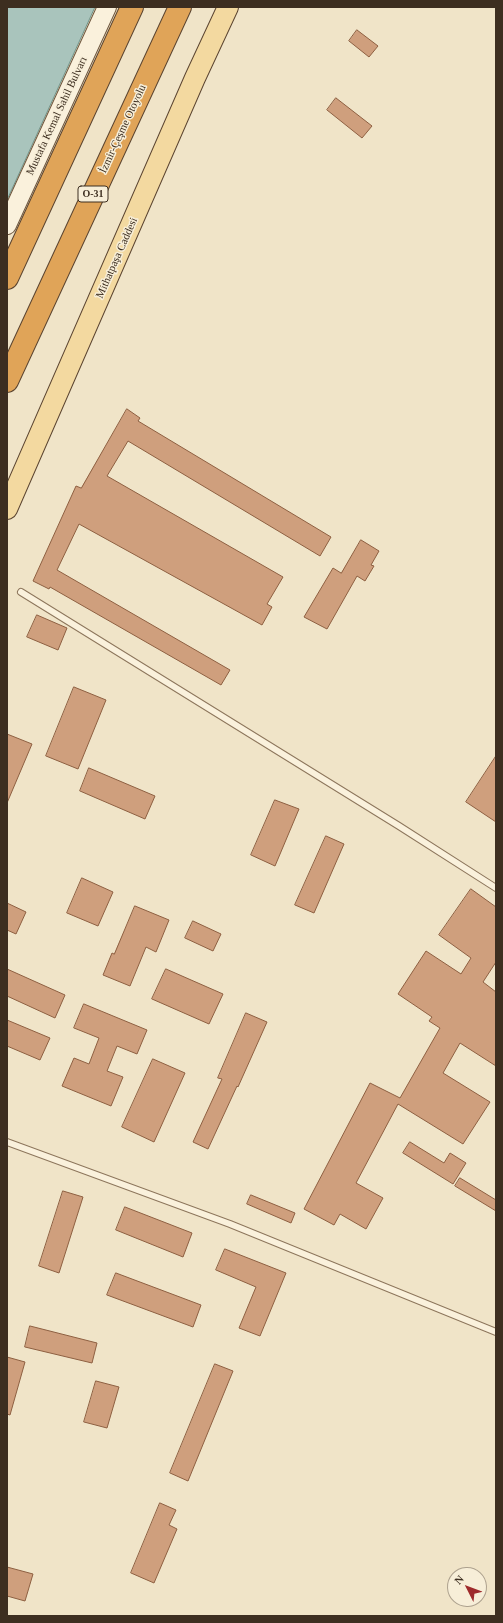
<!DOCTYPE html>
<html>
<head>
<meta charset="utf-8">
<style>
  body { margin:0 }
  #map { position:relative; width:503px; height:1623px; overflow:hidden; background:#f0e4c8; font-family:Georgia,serif }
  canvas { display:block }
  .frame { position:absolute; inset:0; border:8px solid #3d2e20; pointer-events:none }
  .north { position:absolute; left:447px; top:1567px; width:40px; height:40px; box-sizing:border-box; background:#f7eed8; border:1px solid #ada18e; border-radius:50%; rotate:312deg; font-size:11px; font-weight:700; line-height:16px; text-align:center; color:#3d2e20 }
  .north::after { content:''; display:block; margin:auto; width:14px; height:18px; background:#9e2a2b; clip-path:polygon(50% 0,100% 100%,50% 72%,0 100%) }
</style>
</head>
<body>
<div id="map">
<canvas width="503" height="1623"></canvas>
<div class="frame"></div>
<div class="north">N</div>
</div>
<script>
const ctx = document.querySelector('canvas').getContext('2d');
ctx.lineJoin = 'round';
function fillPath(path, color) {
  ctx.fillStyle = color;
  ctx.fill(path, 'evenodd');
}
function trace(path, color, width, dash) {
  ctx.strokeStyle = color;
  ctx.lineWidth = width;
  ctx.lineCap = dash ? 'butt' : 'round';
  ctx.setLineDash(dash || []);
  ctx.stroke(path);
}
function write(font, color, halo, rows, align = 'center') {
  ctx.font = font + ' Georgia,serif';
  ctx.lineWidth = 3;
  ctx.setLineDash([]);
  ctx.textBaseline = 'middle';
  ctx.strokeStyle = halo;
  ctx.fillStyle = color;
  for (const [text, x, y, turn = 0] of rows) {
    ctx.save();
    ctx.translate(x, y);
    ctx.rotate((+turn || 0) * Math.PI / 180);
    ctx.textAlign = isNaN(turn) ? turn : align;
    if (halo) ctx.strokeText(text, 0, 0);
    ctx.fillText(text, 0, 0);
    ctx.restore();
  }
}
const water = new Path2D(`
  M 7,7 L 95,7 L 7,200 Z`);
fillPath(water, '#a9c4bc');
trace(water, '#6f938a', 1);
const building = new Path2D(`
  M 357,30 L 378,46 L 369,57 L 349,41 Z
  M 336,98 L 372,126 L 362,138 L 327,110 Z
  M 127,409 L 140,418 L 138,421 L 331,537 L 320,556 L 128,441 L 107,476 L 283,577 L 267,604 L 272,607 L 262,625 L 79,524 L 57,570 L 230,670 L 221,685 L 50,587 L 49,589 L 33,581 L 76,486 L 81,488 Z
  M 361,540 L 379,551 L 371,565 L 374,566 L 365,581 L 357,576 L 327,629 L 304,617 L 333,568 L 341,573 Z
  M 37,615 L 67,628 L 58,650 L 27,637 Z
  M 74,687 L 106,700 L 78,769 L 46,756 Z
  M 7,734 L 32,744 L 7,803 Z
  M 496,756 L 496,822 L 466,802 Z
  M 89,768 L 155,796 L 145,819 L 80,791 Z
  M 275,800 L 299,809 L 275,866 L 251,855 Z
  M 326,836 L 344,844 L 314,913 L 295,905 Z
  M 82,878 L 113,892 L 98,926 L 67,913 Z
  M 471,889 L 496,907 L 496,962 L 483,982 L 496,992 L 496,1066 L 460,1043 L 443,1073 L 490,1102 L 463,1144 L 398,1104 L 356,1183 L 383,1198 L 366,1229 L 340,1214 L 334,1225 L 304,1209 L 370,1083 L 400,1098 L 440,1028 L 429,1021 L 432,1017 L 398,994 L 426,951 L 461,974 L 471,958 L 439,935 Z
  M 7,903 L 26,912 L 16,934 L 7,930 Z
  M 135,906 L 169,920 L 156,952 L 146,947 L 130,986 L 103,975 L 112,953 L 114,954 Z
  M 193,921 L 221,934 L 213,951 L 185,938 Z
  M 7,969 L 65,995 L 55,1018 L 7,996 Z
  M 166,969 L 223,994 L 209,1024 L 152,999 Z
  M 84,1004 L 147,1030 L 137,1054 L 117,1046 L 107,1071 L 123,1077 L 111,1106 L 62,1086 L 74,1058 L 89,1064 L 99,1038 L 74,1028 Z
  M 246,1013 L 267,1022 L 238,1087 L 237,1086 L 208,1149 L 193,1142 L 222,1079 L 218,1078 Z
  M 7,1020 L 50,1038 L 40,1060 L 7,1046 Z
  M 153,1059 L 185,1073 L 154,1142 L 122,1127 Z
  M 410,1142 L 444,1163 L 450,1153 L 466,1163 L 453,1184 L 403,1153 Z
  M 460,1178 L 496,1200 L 496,1211 L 455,1186 Z
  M 63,1191 L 83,1197 L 59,1273 L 39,1266 Z
  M 251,1195 L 295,1213 L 291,1223 L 247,1204 Z
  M 125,1207 L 192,1233 L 183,1257 L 116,1230 Z
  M 225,1249 L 286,1273 L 260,1336 L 239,1328 L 256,1287 L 216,1270 Z
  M 116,1273 L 201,1305 L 193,1327 L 107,1295 Z
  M 30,1326 L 97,1343 L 92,1363 L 25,1347 Z
  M 7,1357 L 25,1362 L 10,1415 L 7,1414 Z
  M 215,1364 L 233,1371 L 188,1481 L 170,1473 Z
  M 96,1381 L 119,1387 L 107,1428 L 84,1422 Z
  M 160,1503 L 176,1510 L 169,1525 L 177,1529 L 154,1583 L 131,1573 Z
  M 7,1567 L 33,1574 L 25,1601 L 7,1596 Z`);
fillPath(building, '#cf9f7d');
trace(building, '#8d5f41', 1);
const service = new Path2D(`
  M 21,592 L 399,826 L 496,888
  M 7,1142 L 230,1224 L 496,1332`);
const secondary = new Path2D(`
  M 7,225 L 107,7`);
const primary = new Path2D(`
  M 7,509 L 195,78 L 228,7`);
const motorway = new Path2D(`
  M 7,278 L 132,7
  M 7,381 L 180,7`);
trace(service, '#8d765c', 8);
trace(secondary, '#6f573f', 20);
trace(primary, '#5b4430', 22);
trace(motorway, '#5b4430', 24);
trace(service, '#faf1dc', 6);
trace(secondary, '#faf1dc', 18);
trace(primary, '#f3d9a0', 20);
trace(motorway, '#e0a458', 22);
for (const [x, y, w] of [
  [93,194,30]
]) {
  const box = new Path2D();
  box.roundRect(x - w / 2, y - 8, w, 16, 3);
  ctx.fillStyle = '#f7eed8';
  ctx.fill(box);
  trace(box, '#3d2e20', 1);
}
write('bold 10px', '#3d2e20', null, [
  ["O-31",93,194]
]);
write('11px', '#3d2e20', '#f7eed8', [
  ["Mustafa Kemal Sahil Bulvarı",57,116,-65],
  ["İzmir-Çeşme Otoyolu",123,129,-65],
  ["Mithatpaşa Caddesi",117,258,-66]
]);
</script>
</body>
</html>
